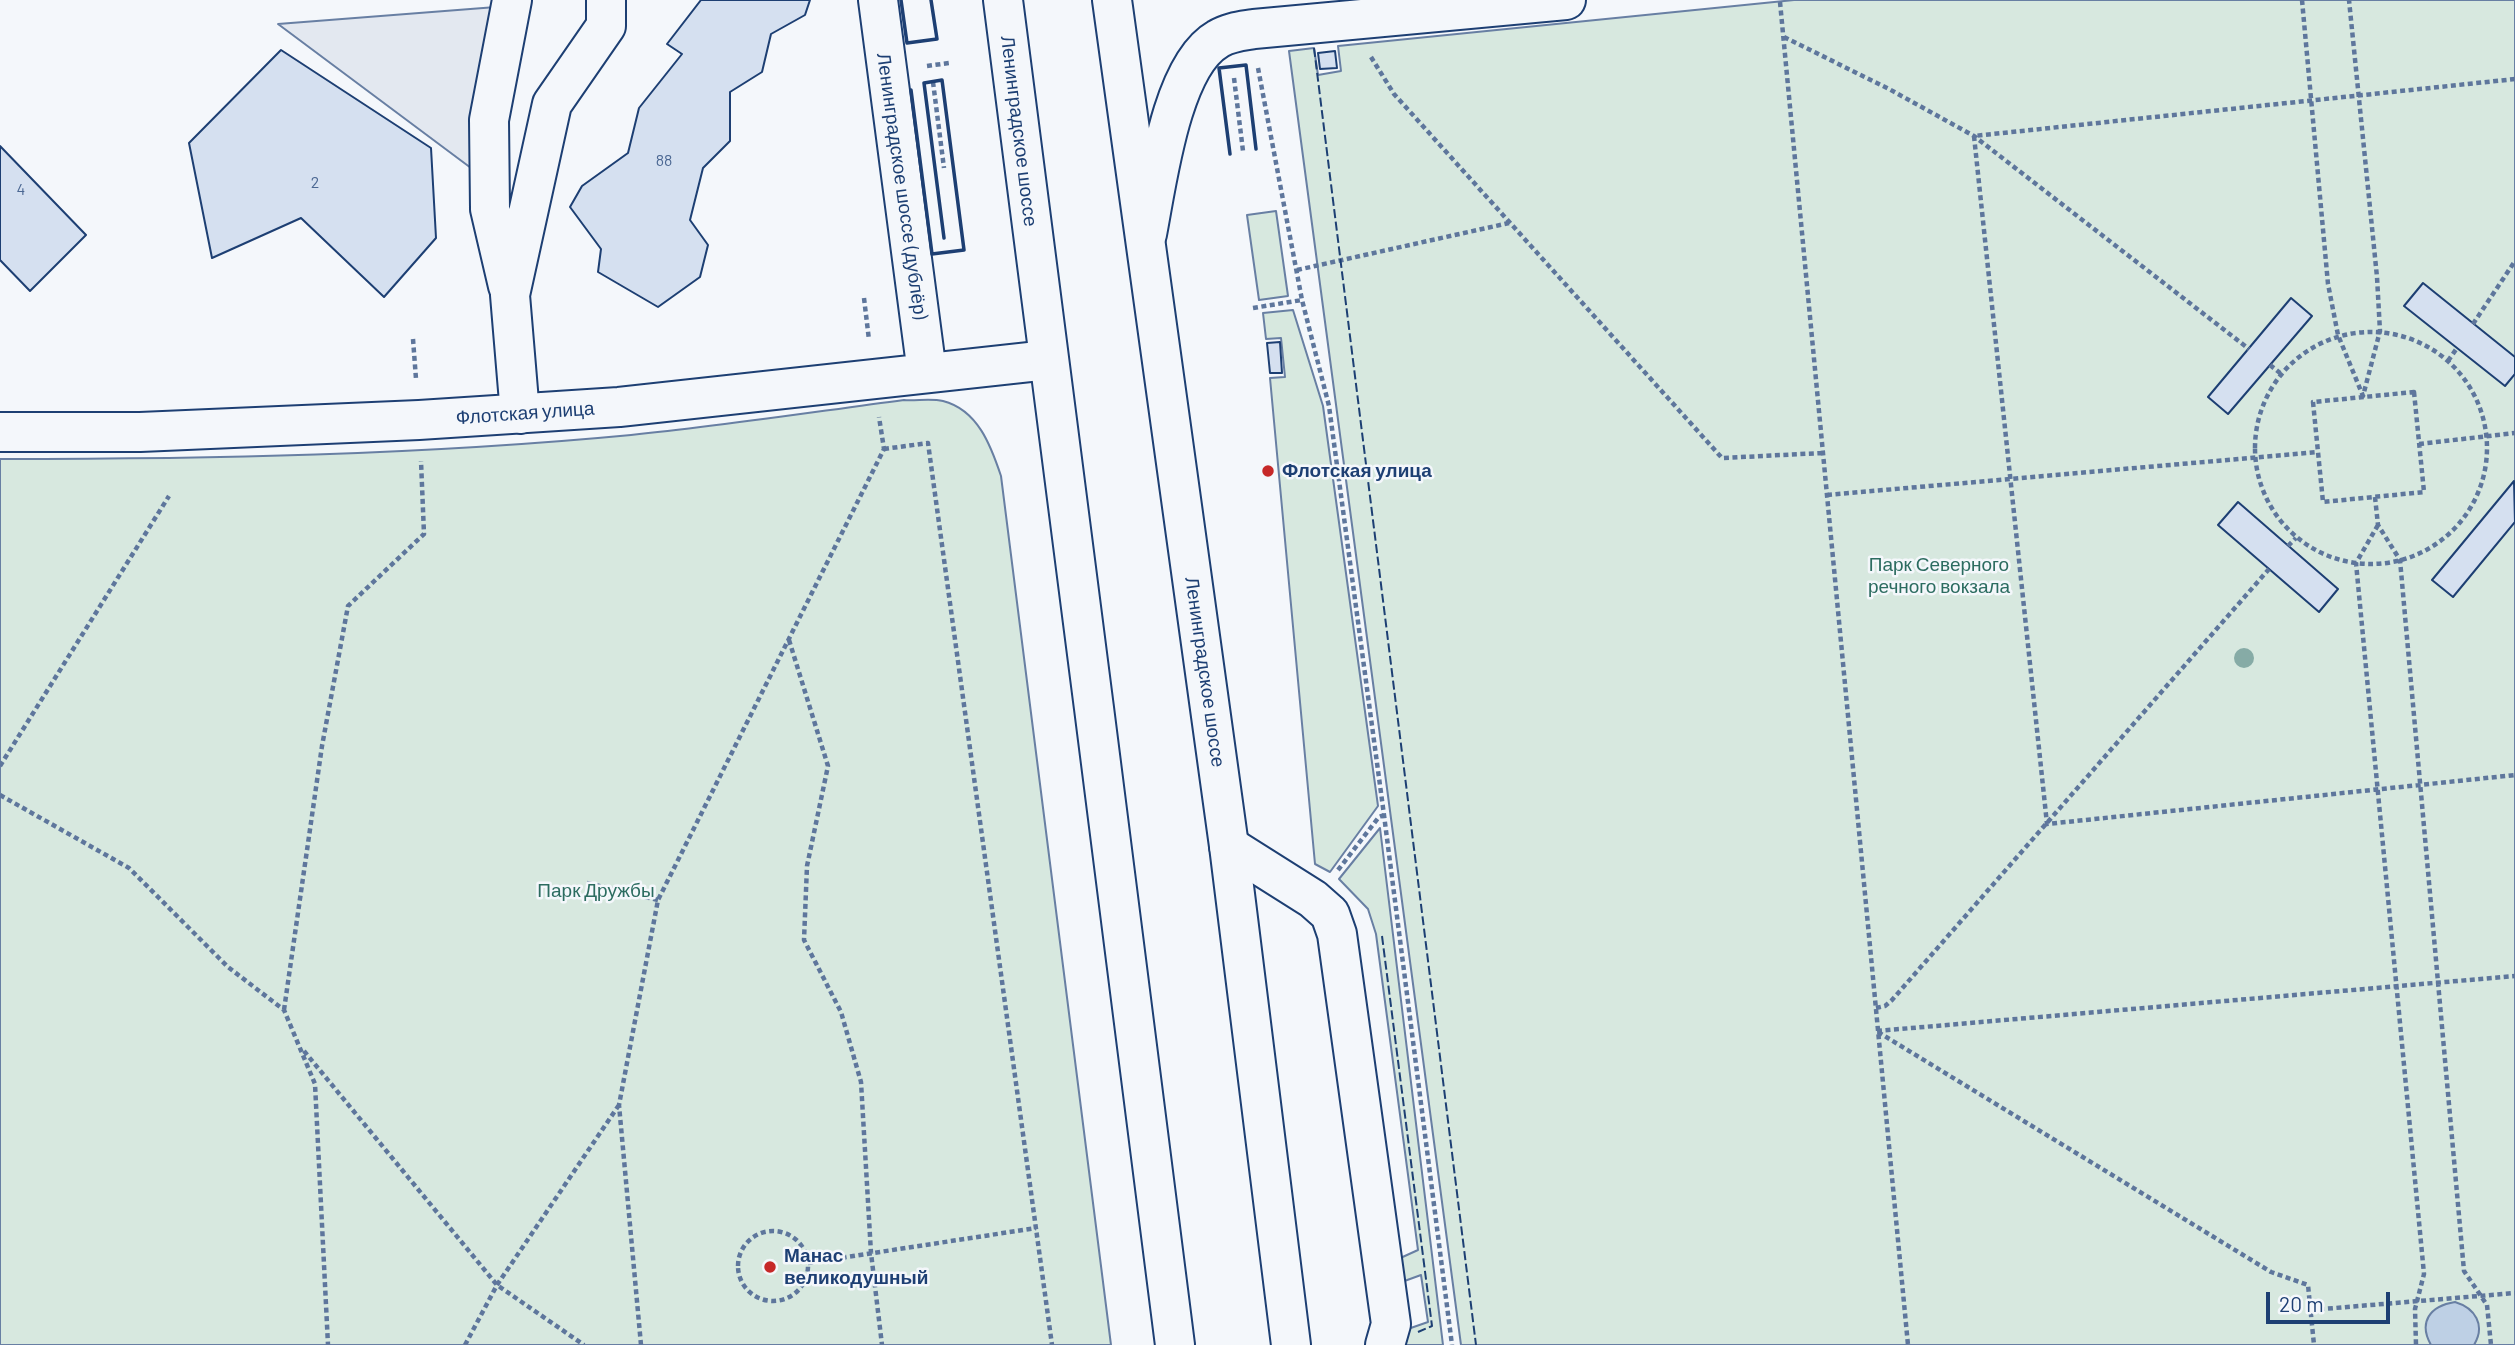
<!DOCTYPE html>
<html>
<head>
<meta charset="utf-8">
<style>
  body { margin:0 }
  #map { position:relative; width:2515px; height:1345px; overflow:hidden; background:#f4f7fb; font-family:Barlow,sans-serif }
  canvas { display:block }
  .scale { position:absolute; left:2266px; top:1292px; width:124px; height:32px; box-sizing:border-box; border:4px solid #1d3f73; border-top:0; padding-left:9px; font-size:21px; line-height:24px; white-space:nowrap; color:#1d3f73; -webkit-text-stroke:5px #f4f7fb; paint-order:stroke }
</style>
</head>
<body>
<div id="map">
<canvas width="2515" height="1345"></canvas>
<div class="scale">20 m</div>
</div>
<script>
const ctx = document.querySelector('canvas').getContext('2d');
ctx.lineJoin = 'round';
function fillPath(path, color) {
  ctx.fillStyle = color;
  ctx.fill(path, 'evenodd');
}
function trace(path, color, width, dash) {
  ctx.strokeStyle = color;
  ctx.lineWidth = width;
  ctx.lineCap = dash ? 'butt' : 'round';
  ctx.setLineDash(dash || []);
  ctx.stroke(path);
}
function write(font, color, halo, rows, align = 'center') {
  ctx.font = font + ' Barlow,sans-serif';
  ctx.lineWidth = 5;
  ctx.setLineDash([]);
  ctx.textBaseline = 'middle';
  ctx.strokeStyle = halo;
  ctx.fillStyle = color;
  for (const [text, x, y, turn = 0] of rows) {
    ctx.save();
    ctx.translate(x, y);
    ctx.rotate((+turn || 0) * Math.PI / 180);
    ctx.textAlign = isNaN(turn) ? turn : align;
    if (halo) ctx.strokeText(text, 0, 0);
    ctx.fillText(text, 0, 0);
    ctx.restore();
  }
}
const green = new Path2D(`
  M 1794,0 L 2515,0 L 2515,1345 L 1461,1345 L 1289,51 L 1314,48 L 1318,75 L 1341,71 L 1338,46 Z
  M 1276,211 L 1288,296 L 1259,300 L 1247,215 Z
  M 1293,310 L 1323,406 L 1378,806 L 1330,872 L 1315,864 L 1270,378 L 1285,377 L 1281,338 L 1266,339 L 1263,313 Z
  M 904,400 C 916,401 931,398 943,401 C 978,410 991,446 1001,476 L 1111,1345 L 0,1345 L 0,459 C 210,459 421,455 631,435 C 722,426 813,412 904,400 Z
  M 1380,828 L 1443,1345 L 1404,1345 L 1405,1330 L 1428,1322 L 1421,1275 L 1399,1283 L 1396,1260 L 1418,1250 L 1376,934 L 1368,909 L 1339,879 Z`);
fillPath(green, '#d7e8df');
trace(green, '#687fa3', 2);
const parking = new Path2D(`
  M 496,7 L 475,171 L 278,24 Z`);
fillPath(parking, '#e3e8f0');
trace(parking, '#687fa3', 2);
const water = new Path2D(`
  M 2455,1302 C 2475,1308 2486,1325 2474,1345 L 2431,1345 C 2418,1322 2430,1306 2455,1302 Z`);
fillPath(water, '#bed0e5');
trace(water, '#687fa3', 2);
const building = new Path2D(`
  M 701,0 L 810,0 L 805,15 L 771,34 L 762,72 L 730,92 L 730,141 L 703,168 L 690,220 L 708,245 L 700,277 L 658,307 L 598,272 L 601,249 L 570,207 L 582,186 L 628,153 L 639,108 L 682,54 L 667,44 Z
  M 281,50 L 431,148 L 436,238 L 384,297 L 301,218 L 212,258 L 189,143 Z
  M 1335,51 L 1337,68 L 1320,69 L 1318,53 Z
  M 0,146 L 86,235 L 30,291 L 0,260 Z
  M 2423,283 L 2515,357 L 2515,374 L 2505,386 L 2404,306 Z
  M 2291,298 L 2312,316 L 2228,414 L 2208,397 Z
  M 1280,342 L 1282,373 L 1270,373 L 1267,343 Z
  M 2514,481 L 2515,522 L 2453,597 L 2432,580 Z
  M 2238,502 L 2338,589 L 2319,612 L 2218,525 Z`);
fillPath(building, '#d5e0f0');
trace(building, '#1d3f73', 2);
const minor = new Path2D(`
  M 878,0 L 927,373
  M 1147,234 C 1157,183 1171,66 1218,39 C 1229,32 1242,31 1254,29 L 1566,0
  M 508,286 L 490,209 L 489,120 L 512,0
  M 520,414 L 510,295 L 552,104 L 606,26 L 606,0
  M 0,432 L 140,432 L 419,420 L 619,407 L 1048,360
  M 1229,846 L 1313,899 L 1330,914 L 1337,934 L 1391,1324 L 1385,1345`);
const major = new Path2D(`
  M 1003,0 C 1059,449 1120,896 1175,1345
  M 1112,0 L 1229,846 L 1291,1345`);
trace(minor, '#1d3f73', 42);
trace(major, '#1d3f73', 42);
trace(new Path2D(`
  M 2302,0 L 2328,284 L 2338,335 L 2363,396 L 2380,331 L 2377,277 L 2349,0
  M 1780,2 L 1908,1345
  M 1784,37 L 1889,89 L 1974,136 L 2249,349
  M 1371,57 L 1394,94 L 1722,458 L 1822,453
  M 927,66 L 949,63
  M 1258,68 L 1302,300 L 1329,406 L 1384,815 L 1452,1345
  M 1234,78 L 1243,151
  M 2515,79 L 1974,136 L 2047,824 L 2515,775
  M 933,82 L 944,168
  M 1297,270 L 1509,223
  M 864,298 L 869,340
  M 1253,308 L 1302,300
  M 2473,324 L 2515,261
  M2255 448a116 116 0 1 1 232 0a116 116 0 1 1-232 0Z
  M 413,339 L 416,379
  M 2448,361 L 2457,348
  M 2270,365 L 2280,373
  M 2414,392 L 2424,492 L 2323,502 L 2313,402 Z
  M 2419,444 L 2515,433
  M 884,449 L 928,443 L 1052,1345
  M 1827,495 L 2318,452
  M 2375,497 L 2378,525 L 2400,560 L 2464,1271 L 2487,1305 L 2491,1345
  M 2378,525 L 2356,563 L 2424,1274 L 2415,1309 L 2416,1345
  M 2288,546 L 2296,538
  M 789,640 L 828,766 L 807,866 L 804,940 L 841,1012 L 861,1082 L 871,1253 L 882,1345
  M 0,766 L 169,496
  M 0,795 L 129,868 L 228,967 L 284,1010 L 315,1084 L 328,1345
  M 1338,870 L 1379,817 L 1384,815
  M 587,883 L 658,900
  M 1876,1008 L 1885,1006 L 1892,1000 L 2269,569
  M 284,1010 L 322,746 L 348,606 L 424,534 L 421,461
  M 1877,1031 L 2515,976
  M 1878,1032 L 2271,1272 L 2308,1285 L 2314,1345
  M 304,1051 L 497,1285 L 584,1345
  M738 1266a35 35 0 1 1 70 0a35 35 0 1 1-70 0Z
  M 808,1263 L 1036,1228
  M 2311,1310 L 2515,1293
  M 465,1345 L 497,1285 L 619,1105
  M 641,1345 L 619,1105 L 658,900 L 884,449 L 879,417`), '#5e769c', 4.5, [5, 3.5]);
trace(minor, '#f4f7fb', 38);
trace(major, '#f4f7fb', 38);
trace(new Path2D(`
  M 1314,48 L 1476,1345
  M 1382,936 L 1432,1326 L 1418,1332`), '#1d3f73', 2, [9, 3.5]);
trace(new Path2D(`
  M 901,0 L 907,43 L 937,39 L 931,0
  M 911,90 L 932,254 L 964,250 L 942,80 L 924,83 L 944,238
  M 1230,154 L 1219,68 L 1246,65 L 1256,149`), '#1d3f73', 3.5);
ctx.fillStyle = '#86aba6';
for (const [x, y] of [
  [2244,658]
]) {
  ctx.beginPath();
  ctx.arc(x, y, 10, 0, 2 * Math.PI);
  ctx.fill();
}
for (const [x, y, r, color] of [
  [1268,471,7,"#c62828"],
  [770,1267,7,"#c62828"]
]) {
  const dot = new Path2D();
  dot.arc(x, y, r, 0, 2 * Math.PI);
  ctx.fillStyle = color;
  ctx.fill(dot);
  trace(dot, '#f4f7fb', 2.5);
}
write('16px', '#4b6792', null, [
  ["88",664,161],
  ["2",315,183],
  ["4",21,190]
]);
write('19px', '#1d3f73', '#f4f7fb', [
  ["Ленинградское шоссе",1019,131,83],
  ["Ленинградское шоссе (дублёр)",902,186,82],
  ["Флотская улица",525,413,-4],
  ["Ленинградское шоссе",1205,672,82]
]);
write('bold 19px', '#1d3f73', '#f4f7fb', [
  ["Флотская улица",1282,471],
  ["Манас",784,1256],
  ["великодушный",784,1278]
], 'left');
write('19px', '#2c6c60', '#f4f7fb', [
  ["Парк Северного",1939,565],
  ["речного вокзала",1939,587],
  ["Парк Дружбы",596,891]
]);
</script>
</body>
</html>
